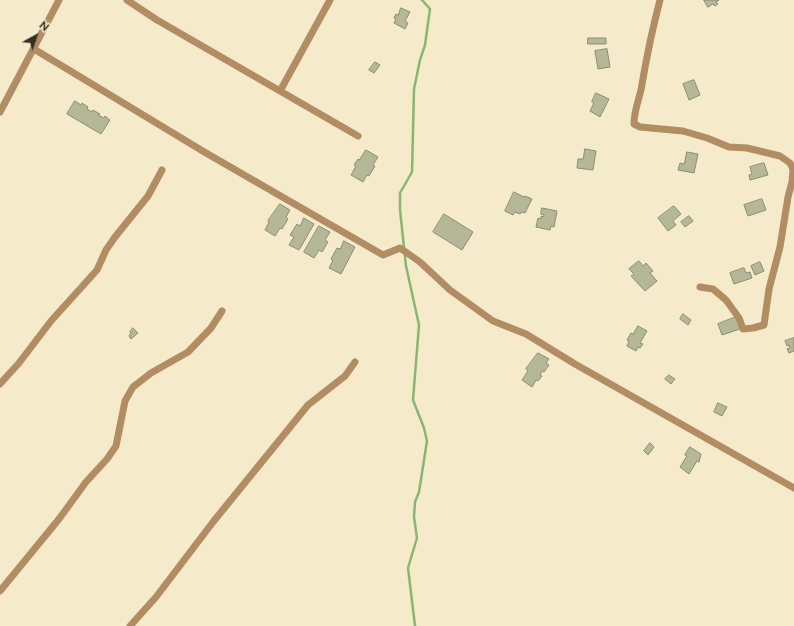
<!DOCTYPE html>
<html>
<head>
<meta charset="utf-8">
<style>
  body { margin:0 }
  #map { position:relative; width:794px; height:626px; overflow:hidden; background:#f5eaca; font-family:Raleway,sans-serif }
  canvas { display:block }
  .north { position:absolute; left:16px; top:16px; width:40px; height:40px; -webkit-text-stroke:3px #f5eaca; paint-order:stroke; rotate:40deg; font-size:11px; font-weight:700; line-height:16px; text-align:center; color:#332f22 }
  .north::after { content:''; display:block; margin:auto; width:14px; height:18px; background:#332f22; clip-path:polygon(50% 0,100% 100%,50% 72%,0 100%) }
</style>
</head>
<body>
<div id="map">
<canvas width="794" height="626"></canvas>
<div class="north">N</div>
</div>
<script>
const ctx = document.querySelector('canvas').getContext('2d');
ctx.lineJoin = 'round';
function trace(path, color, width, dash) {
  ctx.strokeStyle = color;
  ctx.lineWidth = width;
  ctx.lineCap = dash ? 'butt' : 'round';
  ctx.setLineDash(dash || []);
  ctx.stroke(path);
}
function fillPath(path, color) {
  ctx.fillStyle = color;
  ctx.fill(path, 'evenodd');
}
trace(new Path2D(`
  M 415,626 L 408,568 L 417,538 L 414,517 L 415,502 L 419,492 L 427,441 L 424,428 L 413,400 L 419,325 L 406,266 L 400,210 L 400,193 L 412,172 L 414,89 L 420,60 L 425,45 L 430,9 L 422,0`), '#8ab674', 2.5);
const building = new Path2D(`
  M 704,0 L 719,0 L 716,2 L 718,4 L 715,6 L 713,4 L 708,7 Z
  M 401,8 L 410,12 L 405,21 L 408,23 L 405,29 L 394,23 L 396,19 L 394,18 L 396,14 L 398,15 Z
  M 588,38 L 606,38 L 606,44 L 588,44 Z
  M 607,49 L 610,67 L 598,69 L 595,51 Z
  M 375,62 L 380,65 L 374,73 L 369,70 Z
  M 694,80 L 700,95 L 689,100 L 683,84 Z
  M 596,93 L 609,99 L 600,117 L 590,111 L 594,103 L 592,102 Z
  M 75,101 L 81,105 L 82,103 L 88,107 L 87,109 L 92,112 L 93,110 L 100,114 L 98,115 L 104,118 L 105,116 L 110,120 L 101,134 L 67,114 Z
  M 585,149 L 596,151 L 593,170 L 577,168 L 578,159 L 583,159 Z
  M 366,150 L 378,157 L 373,165 L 375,166 L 369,176 L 367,175 L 363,182 L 351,175 L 356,166 L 354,165 L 358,159 L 359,160 Z
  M 687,152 L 698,154 L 694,173 L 678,170 L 680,163 L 684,164 Z
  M 764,163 L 768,175 L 750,180 L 749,175 L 752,174 L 750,167 Z
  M 514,192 L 524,197 L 525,196 L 532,199 L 525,213 L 522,212 L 520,214 L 515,212 L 513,215 L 505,211 Z
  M 762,199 L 766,210 L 748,216 L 744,205 Z
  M 280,204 L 290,210 L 286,217 L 288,219 L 282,229 L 280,228 L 275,236 L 265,230 L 269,222 L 268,221 Z
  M 674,206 L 681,214 L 673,221 L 676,225 L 668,231 L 658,218 Z
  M 542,208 L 557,211 L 554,227 L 551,226 L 550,230 L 536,227 L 538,218 L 541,219 L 541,216 L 544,217 L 544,215 L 541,214 Z
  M 444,214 L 473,232 L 462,250 L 433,232 Z
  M 689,216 L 693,221 L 685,227 L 681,222 Z
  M 304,218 L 314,224 L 299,250 L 289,245 L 294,237 L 290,235 L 297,224 L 300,226 Z
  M 319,226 L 330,232 L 325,240 L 328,242 L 322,252 L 319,250 L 314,258 L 304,252 Z
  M 344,241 L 355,247 L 341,274 L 329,268 L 333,260 L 331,259 L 337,248 L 340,249 Z
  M 639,261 L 643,266 L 646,263 L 653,271 L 650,273 L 657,281 L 645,291 L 631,276 L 634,274 L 629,269 Z
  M 760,262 L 764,271 L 755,275 L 751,266 Z
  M 744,268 L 746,273 L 750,272 L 752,278 L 734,284 L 730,273 Z
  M 683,314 L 691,320 L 688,325 L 680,319 Z
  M 736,317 L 740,329 L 722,335 L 718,324 Z
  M 638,326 L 647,331 L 640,343 L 643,344 L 640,348 L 638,347 L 636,351 L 627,346 L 629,341 L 627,340 L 631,333 L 633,334 Z
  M 133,328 L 138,333 L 131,339 L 129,336 L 131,333 L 130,332 Z
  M 794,338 L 794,351 L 789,353 L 787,349 L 790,348 L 789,345 L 787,346 L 785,341 Z
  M 538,353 L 549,359 L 546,363 L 549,365 L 544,372 L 542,371 L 540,375 L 542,376 L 538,381 L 536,380 L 532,387 L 522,380 L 528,371 L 526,369 Z
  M 669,375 L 675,379 L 671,384 L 665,379 Z
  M 718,403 L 727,407 L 722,416 L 714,412 Z
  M 650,443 L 654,447 L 648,455 L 644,451 Z
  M 690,447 L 701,454 L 699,462 L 697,461 L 689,474 L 680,467 L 687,456 L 685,455 Z`);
fillPath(building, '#b4b898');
trace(building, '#8a8e6f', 1);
trace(new Path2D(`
  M 127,0 L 157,20 L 358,136
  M 660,0 C 652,30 646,60 641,90 C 638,102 634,112 634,124 L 640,127 L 683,131 L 707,138 L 729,147 L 747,148 L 780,156 L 790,163 L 793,169 L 792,182 L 788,197 L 780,247 L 769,289 L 764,325 L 753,328 L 743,329 L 739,318 L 726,300 L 713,289 L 700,287
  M 34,49 L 206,153 L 383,255 L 400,248 L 420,262 L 450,290 L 493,321 L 526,334 L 575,364 L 794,488
  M 280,91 L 330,0
  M 0,112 L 59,0
  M 0,384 L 19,363 L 51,321 L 97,270 L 106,250 L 115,237 L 148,196 L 162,170
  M 0,591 L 59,519 L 86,482 L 107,459 L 116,446 L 125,401 L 133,387 L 151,373 L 188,352 L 211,328 L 222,311
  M 130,626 L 156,597 L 213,522 L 308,405 L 345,376 L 355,362`), '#b28c63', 7);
</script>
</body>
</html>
